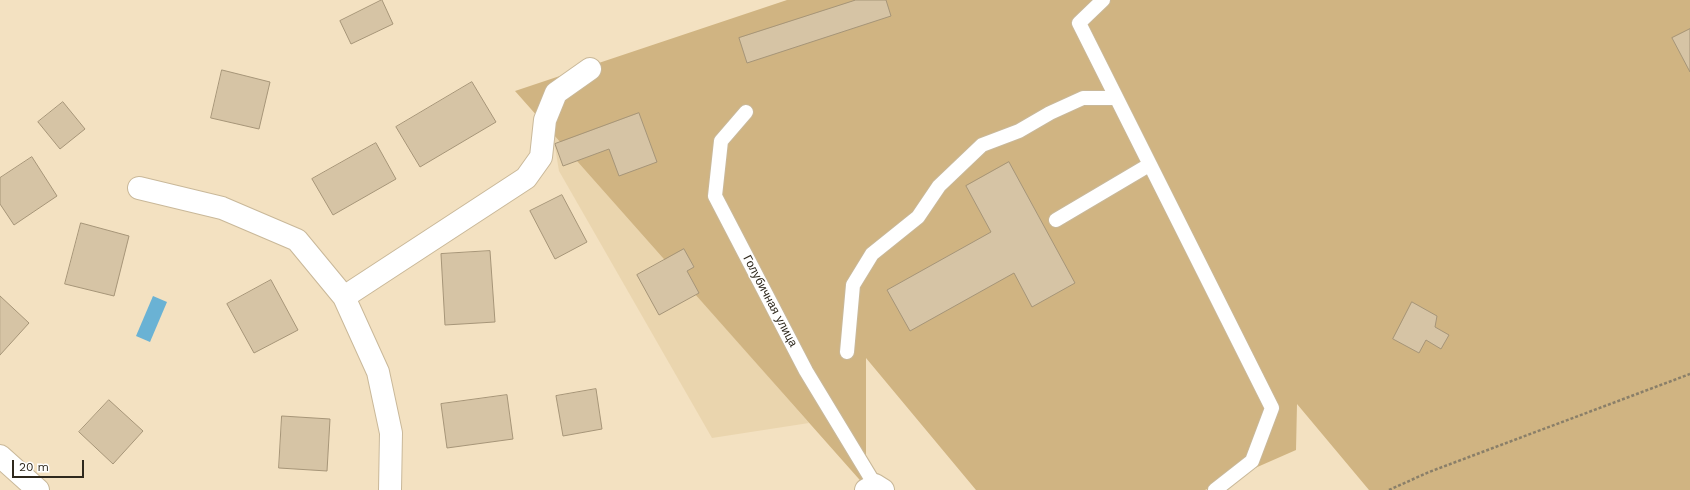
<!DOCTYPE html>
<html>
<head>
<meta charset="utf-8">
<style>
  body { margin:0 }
  #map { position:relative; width:1690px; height:490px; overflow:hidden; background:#f3e1c1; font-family:"Work Sans",sans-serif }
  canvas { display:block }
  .scale { position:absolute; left:12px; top:460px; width:72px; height:18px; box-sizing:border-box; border:2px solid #2e281c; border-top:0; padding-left:5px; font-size:12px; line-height:14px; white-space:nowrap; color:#2e281c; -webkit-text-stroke:3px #fff; paint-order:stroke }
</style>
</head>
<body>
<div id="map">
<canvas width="1690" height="490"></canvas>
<div class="scale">20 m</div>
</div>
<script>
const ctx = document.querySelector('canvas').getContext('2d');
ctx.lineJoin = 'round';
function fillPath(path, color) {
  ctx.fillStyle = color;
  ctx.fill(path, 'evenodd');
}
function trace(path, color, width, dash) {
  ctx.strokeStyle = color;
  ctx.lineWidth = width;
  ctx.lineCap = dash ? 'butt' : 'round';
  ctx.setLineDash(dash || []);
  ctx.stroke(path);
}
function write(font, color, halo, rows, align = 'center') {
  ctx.font = font + ' "Work Sans",sans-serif';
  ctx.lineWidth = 3;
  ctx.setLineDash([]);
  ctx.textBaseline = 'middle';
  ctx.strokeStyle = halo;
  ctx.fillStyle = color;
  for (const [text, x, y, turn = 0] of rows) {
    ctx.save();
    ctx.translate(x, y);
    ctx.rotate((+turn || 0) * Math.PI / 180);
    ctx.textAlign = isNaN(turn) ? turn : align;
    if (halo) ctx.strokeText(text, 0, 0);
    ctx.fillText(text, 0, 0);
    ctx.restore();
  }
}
fillPath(new Path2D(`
  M 552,129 L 809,423 L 712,438 L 559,171 Z`), '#ead5ae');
fillPath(new Path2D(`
  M 787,0 L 1690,0 L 1690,490 L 1369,490 L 1297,404 L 1296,450 L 1205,490 L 976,490 L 866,358 L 866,487 L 515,91 Z`), '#d0b482');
fillPath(new Path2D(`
  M 153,296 L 167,302 L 150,342 L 136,336 Z`), '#6ab2d4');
const building = new Path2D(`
  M 382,0 L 393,24 L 351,44 L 340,21 Z
  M 856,0 L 886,0 L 891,16 L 747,63 L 739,38 Z
  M 1690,29 L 1690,72 L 1672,38 Z
  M 222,70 L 270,82 L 259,129 L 211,118 Z
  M 472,82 L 496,122 L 420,167 L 396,127 Z
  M 63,102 L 85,129 L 60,149 L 38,122 Z
  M 639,113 L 657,162 L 619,176 L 609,149 L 563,166 L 555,144 Z
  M 376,143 L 396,179 L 333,215 L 312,179 Z
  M 32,157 L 57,196 L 14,225 L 0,204 L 0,178 Z
  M 1009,162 L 1075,283 L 1032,307 L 1014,273 L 910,331 L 887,290 L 991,232 L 966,186 Z
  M 562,195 L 587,242 L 555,259 L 530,211 Z
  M 81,223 L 129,236 L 114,296 L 65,284 Z
  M 684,249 L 694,267 L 687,271 L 699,293 L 659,315 L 637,275 Z
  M 490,251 L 495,322 L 445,325 L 441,254 Z
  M 271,280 L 298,330 L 254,353 L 227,304 Z
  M 0,296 L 29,323 L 0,355 Z
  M 1412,302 L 1437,316 L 1435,327 L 1449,335 L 1441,349 L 1426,340 L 1419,353 L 1393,339 Z
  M 596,389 L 602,429 L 563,436 L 556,396 Z
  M 507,395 L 513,439 L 447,448 L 441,404 Z
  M 109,400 L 143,431 L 113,464 L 79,432 Z
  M 282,416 L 330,419 L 327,471 L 279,468 Z`);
fillPath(building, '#d6c4a5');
trace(building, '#a69578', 1);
const lane = new Path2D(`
  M 1103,0 L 1079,23 L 1272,408 L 1252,461 L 1215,490
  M 746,112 L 721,141 L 715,196 L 806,371 L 875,485
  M 1056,220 L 1149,165
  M 847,352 L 853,285 L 872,254 L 918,217 L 939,186 L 982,145 L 1019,131 L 1050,113 L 1083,98 L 1115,98`);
const street = new Path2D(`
  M 139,188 L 222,208 L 297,240 L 344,297 L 378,372 L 391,433 L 390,490
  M 344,297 L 526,178 L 541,157 L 545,120 L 556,93 L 590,69
  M 0,456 L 38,490
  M 866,490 L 875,485 L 883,490`);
trace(lane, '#c9b899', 16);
trace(street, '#c9b899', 24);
trace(new Path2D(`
  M 1389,490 L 1429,472 L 1690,374`), '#8a7f69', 2.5, [3, 2]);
trace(lane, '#fff', 14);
trace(street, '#fff', 22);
write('12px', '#2e281c', '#fff', [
  ["Голубичная улица",770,301,62]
]);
</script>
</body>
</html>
